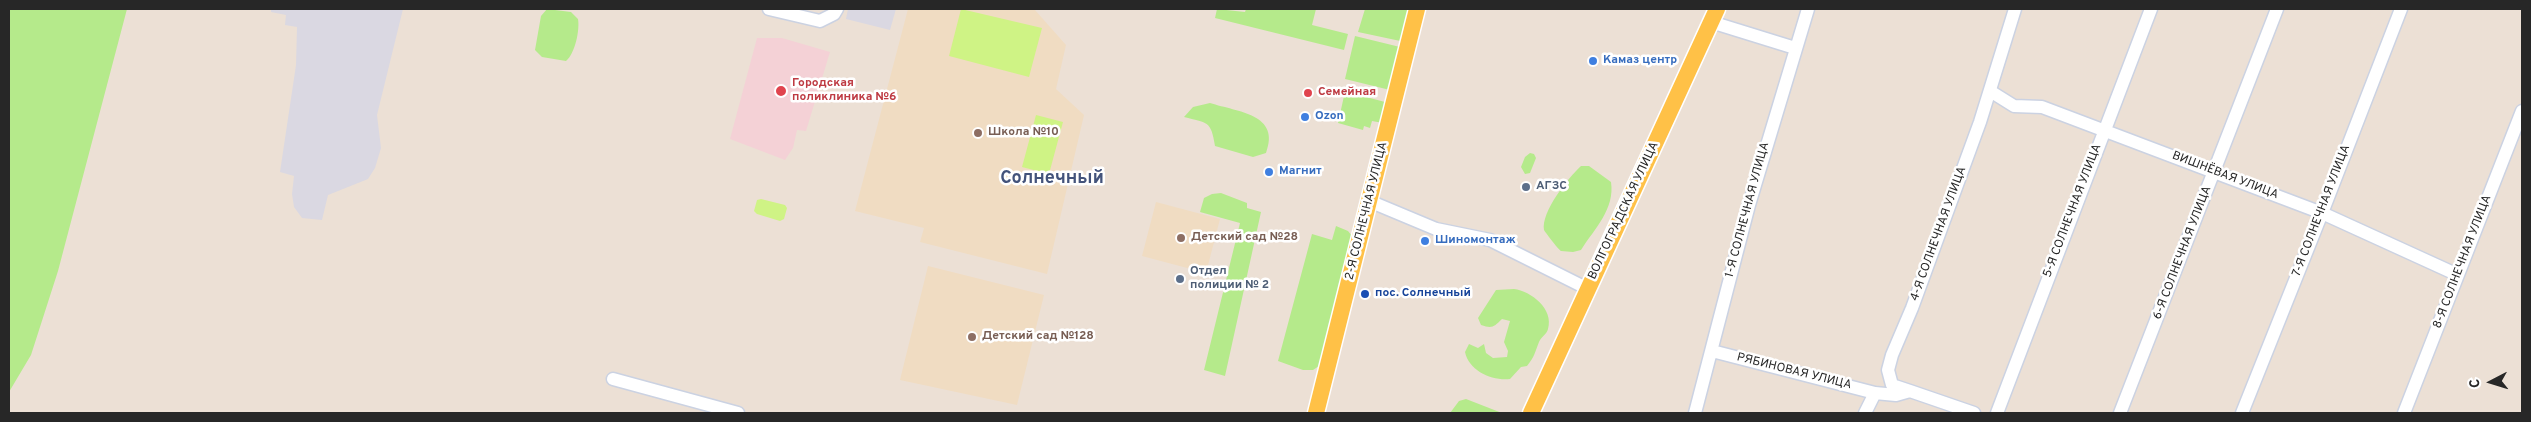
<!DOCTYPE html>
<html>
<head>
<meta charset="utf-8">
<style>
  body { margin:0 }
  #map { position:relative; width:2531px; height:422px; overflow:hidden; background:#ece0d5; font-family:Overpass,sans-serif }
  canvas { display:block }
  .frame { position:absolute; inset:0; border:10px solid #272727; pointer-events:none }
  .north { position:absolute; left:2466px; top:357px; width:50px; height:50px; -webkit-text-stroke:4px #fff; paint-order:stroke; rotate:265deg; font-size:14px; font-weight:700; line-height:20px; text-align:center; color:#272727 }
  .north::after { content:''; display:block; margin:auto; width:18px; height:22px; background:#272727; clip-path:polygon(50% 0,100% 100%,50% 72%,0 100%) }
</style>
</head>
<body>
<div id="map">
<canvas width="2531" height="422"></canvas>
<div class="frame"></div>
<div class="north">С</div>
</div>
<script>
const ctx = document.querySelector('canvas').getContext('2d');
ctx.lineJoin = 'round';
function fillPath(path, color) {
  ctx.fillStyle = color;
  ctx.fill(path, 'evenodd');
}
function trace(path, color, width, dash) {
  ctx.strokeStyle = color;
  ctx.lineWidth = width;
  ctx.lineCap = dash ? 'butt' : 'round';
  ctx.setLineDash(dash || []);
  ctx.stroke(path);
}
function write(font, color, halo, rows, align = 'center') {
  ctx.font = font + ' Overpass,sans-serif';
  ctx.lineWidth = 5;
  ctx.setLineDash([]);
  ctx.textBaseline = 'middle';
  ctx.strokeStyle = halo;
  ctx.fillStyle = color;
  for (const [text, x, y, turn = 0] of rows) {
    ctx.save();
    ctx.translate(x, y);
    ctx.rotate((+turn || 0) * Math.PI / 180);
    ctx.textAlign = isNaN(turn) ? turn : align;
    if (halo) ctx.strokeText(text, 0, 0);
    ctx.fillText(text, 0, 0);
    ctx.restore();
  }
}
fillPath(new Path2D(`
  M 271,9 L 403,9 L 377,115 L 381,148 L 375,168 L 368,179 L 328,195 L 322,220 L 302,218 L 294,207 L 292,194 L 294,176 L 280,172 L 296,65 L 297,27 L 285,25 L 286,15 L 271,12 Z
  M 848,9 L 896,9 L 890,30 L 846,19 Z`), '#dad8e2');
fillPath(new Path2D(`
  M 908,9 L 1029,9 L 1035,10 L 1066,45 L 1056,89 L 1084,115 L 1047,274 L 920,242 L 924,228 L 855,211 Z
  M 1156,202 L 1220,219 L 1206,273 L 1142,256 Z
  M 928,266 L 1044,295 L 1017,405 L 900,380 Z`), '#f0dcc2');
fillPath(new Path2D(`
  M 757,38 L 782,38 L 830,52 L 806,131 L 797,130 L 793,148 L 785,160 L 730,139 Z`), '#f4d1d6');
fillPath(new Path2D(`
  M 9,9 L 127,9 L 58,271 L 31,355 L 9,392 Z
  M 547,9 L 571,12 L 578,19 C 580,30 575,54 566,61 L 542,57 L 535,50 L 541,16 Z
  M 1217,9 L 1245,12 L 1246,9 L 1316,9 L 1312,25 L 1348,34 L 1344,50 L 1215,18 Z
  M 1365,9 L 1413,9 L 1405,42 L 1358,32 Z
  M 1355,36 L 1400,47 L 1390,90 L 1345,79 Z
  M 1351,93 L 1385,102 L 1383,123 L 1372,121 L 1370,128 L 1364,126 L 1363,130 L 1338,123 L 1344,96 Z
  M 1210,103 C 1238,112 1281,114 1266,153 L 1253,157 L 1215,146 C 1211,120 1207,123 1184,117 L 1193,107 Z
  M 1530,153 L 1534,154 L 1536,158 L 1530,173 L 1525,174 L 1521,167 L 1525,157 Z
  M 1581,166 L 1589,166 L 1611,182 C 1615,209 1595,228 1581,250 L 1573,252 L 1561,251 C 1558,249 1545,232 1544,230 C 1541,212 1568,178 1581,166 Z
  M 1221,193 L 1247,203 L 1247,208 L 1261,212 L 1225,376 L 1204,370 L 1240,223 L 1200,212 L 1204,198 L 1212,194 Z
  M 1336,226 L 1348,231 L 1352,236 L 1352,246 L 1319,366 L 1313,370 L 1303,370 L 1278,361 L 1312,234 L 1332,240 Z
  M 1514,289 C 1531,291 1554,309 1548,329 C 1547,334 1541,337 1539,342 C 1535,352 1535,356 1527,366 L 1521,367 L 1510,379 C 1492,381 1469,371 1465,352 L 1469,344 L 1478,348 L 1484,344 L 1486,353 L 1493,358 L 1507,357 L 1508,351 L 1504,342 L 1510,321 L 1502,319 C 1494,327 1492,329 1481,325 L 1478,318 L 1496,290 Z
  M 1466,399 L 1502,413 L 1450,413 L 1459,401 Z`), '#b5ea8b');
fillPath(new Path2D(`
  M 961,9 L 1042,28 L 1029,77 L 949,56 Z
  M 1036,115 L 1063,122 L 1049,174 L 1022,167 Z
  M 761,199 L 785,205 L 787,208 L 784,219 L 780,221 L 757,214 L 754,211 L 757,200 Z`), '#cff385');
const minor = new Path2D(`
  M 769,9 L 820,21 L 834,14 L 837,9
  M 1711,22 L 1795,48
  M 1990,91 L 2014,106 L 2042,107 L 2322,213 L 2458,275
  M 1369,201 L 1436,229 L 1490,240 L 1588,289
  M 1712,351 L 1875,393
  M 613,379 L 738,413
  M 1910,391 L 1974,413
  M 1695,413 L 1749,205 L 1808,9
  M 1865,413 L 1875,393 L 1896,395 L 1910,391 L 1892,385 L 1888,370 L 1892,355 L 1912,308 L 1980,122 L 2015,9
  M 1997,413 L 2151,9
  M 2120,413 L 2277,9
  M 2242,413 L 2322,213 L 2401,9
  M 2404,413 L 2522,111`);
const major = new Path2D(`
  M 1316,413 L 1417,9
  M 1531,413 L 1717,9`);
trace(minor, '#cbd2e2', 15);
trace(major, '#fff', 19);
trace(minor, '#fff', 12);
trace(major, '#ffc147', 16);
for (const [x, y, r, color] of [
  [1593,61,5,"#3f7fe0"],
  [781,91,6,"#e0444e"],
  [1308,93,5,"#e0444e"],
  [1305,117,5,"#3f7fe0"],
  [978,133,5,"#8d6e63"],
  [1269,172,5,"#3f7fe0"],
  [1526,187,5,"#5c6f8a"],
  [1181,238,5,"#8d6e63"],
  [1425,241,5,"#3f7fe0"],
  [1180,279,5,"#5c6f8a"],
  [1365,294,5,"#1a4fb4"],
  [972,337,5,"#8d6e63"]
]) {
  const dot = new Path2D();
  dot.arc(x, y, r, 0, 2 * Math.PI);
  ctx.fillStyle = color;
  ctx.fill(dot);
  trace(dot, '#fff', 2);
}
write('bold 12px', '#366cbe', '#fff', [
  ["Камаз центр",1603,61],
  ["Ozon",1315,117],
  ["Магнит",1279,172],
  ["Шиномонтаж",1435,241]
], 'left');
write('bold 12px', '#be3a42', '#fff', [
  ["Городская",792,84],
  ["поликлиника №6",792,98],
  ["Семейная",1318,93]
], 'left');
write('bold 12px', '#785e54', '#fff', [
  ["Школа №10",988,133],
  ["Детский сад №28",1191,238],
  ["Детский сад №128",982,337]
], 'left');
write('12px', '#272727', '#fff', [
  ["ВИШНЁВАЯ УЛИЦА",2225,176,21],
  ["1-Я СОЛНЕЧНАЯ УЛИЦА",1748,210,-75],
  ["2-Я СОЛНЕЧНАЯ УЛИЦА",1367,211,-76],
  ["ВОЛГОГРАДСКАЯ УЛИЦА",1624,211,-65],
  ["5-Я СОЛНЕЧНАЯ УЛИЦА",2073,211,-69],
  ["7-Я СОЛНЕЧНАЯ УЛИЦА",2322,211,-69],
  ["4-Я СОЛНЕЧНАЯ УЛИЦА",1939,234,-70],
  ["6-Я СОЛНЕЧНАЯ УЛИЦА",2183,253,-69],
  ["8-Я СОЛНЕЧНАЯ УЛИЦА",2463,262,-69],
  ["РЯБИНОВАЯ УЛИЦА",1794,372,14]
]);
write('bold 12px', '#4e5e75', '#fff', [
  ["АГЗС",1536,187],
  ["Отдел",1190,272],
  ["полиции № 2",1190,286]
], 'left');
write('bold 12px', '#164399', '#fff', [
  ["пос. Солнечный",1375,294]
], 'left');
write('bold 18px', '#43537b', '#fff', [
  ["Солнечный",1052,179]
]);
</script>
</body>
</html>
